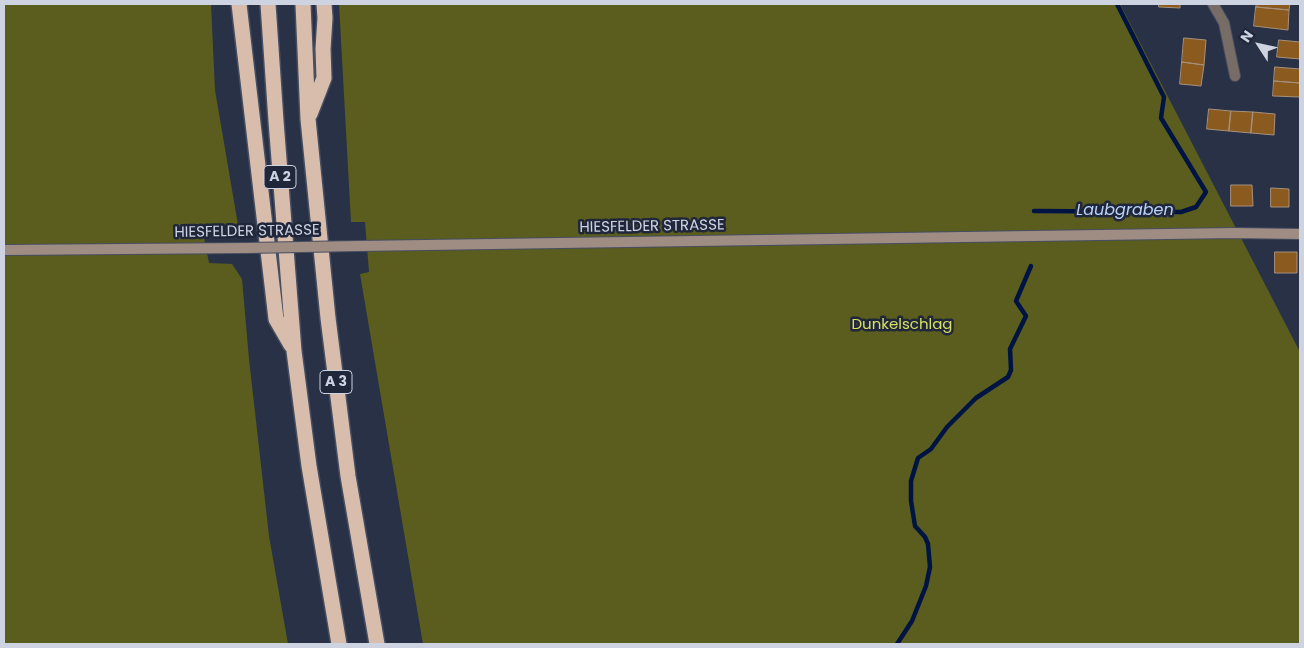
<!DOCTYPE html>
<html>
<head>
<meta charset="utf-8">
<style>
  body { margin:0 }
  #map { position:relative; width:1304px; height:648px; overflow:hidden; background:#293146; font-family:Poppins,sans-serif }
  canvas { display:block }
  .frame { position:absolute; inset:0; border:5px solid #cdd3e0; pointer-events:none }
  .north { position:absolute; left:1234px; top:20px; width:50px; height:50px; -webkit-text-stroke:4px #20273b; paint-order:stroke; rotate:305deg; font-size:14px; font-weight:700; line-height:20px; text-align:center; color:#cdd3e0 }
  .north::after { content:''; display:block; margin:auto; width:18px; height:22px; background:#cdd3e0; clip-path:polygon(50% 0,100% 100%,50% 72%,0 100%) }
</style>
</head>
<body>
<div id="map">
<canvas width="1304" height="648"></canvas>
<div class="frame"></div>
<div class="north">N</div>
</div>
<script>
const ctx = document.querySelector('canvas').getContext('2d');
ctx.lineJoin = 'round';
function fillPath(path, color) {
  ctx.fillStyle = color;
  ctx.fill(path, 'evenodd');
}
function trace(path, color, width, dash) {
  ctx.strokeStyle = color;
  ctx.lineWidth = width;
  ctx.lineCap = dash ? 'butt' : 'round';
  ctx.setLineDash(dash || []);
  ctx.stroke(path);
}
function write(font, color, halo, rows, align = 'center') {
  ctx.font = font + ' Poppins,sans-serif';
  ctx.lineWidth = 5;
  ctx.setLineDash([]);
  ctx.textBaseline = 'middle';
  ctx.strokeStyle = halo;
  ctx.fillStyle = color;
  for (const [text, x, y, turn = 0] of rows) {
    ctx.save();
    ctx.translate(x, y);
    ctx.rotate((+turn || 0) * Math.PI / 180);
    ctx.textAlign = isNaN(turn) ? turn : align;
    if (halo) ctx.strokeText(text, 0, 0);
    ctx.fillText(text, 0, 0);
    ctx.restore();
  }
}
fillPath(new Path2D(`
  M 4,4 L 211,4 L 215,90 L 238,225 L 202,227 L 209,263 L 232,264 L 242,279 L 249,359 L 269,536 L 288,644 L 4,644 Z
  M 339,4 L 1120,4 L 1300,352 L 1300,644 L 423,644 L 360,274 L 369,272 L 365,222 L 351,222 Z`), '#5a5d1d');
trace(new Path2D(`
  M 1034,211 L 1181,212 L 1196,207 L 1206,192 L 1161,118 L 1164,97 L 1117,4
  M 897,644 L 912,621 L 926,586 L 930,567 L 928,544 L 925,537 L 915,526 L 911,501 L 911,481 L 918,458 L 931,449 L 947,427 L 976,398 L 1008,377 L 1011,370 L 1010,349 L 1026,316 L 1016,301 L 1031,266`), '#001444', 4.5);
const building = new Path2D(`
  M 1159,4 L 1180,4 L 1180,8 L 1159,7 Z
  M 1257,4 L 1290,4 L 1289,10 L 1256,7 Z
  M 1256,7 L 1289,10 L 1288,30 L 1254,26 Z
  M 1184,38 L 1206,40 L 1204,65 L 1182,62 Z
  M 1279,40 L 1300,42 L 1300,59 L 1277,57 Z
  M 1182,62 L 1204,65 L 1201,86 L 1180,84 Z
  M 1275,67 L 1300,69 L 1300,83 L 1274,81 Z
  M 1274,81 L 1300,83 L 1300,97 L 1273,96 Z
  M 1209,109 L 1231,111 L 1229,131 L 1207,129 Z
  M 1231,111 L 1253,112 L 1251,133 L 1229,131 Z
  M 1253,112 L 1275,114 L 1274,135 L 1251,133 Z
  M 1231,185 L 1252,185 L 1253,206 L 1231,206 Z
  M 1271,188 L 1289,189 L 1289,207 L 1271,207 Z
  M 1275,252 L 1297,252 L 1297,273 L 1275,273 Z`);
fillPath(building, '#8b5a1f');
trace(building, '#a6917c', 1);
const street = new Path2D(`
  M 1213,4 L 1224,23 L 1235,76`);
const secondary = new Path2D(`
  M 358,246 L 1234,233 L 1300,234
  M 4,250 L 246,248`);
const highway = new Path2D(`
  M 239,4 L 276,319 L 291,345
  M 268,4 L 276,121 L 294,351 L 309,466 L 339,644
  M 303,4 L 308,119 L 328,318 L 348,476 L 377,644
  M 310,114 L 324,78 L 323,49 L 325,18 L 324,4`);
trace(street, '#474e62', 12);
trace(secondary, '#474e62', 12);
trace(highway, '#474e62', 18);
trace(street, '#786c66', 10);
trace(secondary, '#9f8d83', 10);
trace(highway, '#d8bdac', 15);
const secondaryBridge = new Path2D(`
  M 246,248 L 358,246`);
trace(secondaryBridge, '#474e62', 12, []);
trace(secondaryBridge, '#9f8d83', 10);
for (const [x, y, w] of [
  [280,177,32],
  [336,382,32]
]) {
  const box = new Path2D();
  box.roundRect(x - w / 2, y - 11.5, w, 23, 4);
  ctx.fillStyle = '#20273b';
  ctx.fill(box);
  trace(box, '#cdd3e0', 1);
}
write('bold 14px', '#cdd3e0', null, [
  ["A 2",280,177],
  ["A 3",336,382]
]);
write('15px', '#cdd3e0', '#20273b', [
  ["HIESFELDER STRASSE",652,227,-1],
  ["HIESFELDER STRASSE",247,232,-1]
]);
write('15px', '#d8e05f', '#20273b', [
  ["Dunkelschlag",902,325]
]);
write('italic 16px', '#bbd3fa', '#20273b', [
  ["Laubgraben",1125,211]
]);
</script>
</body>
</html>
